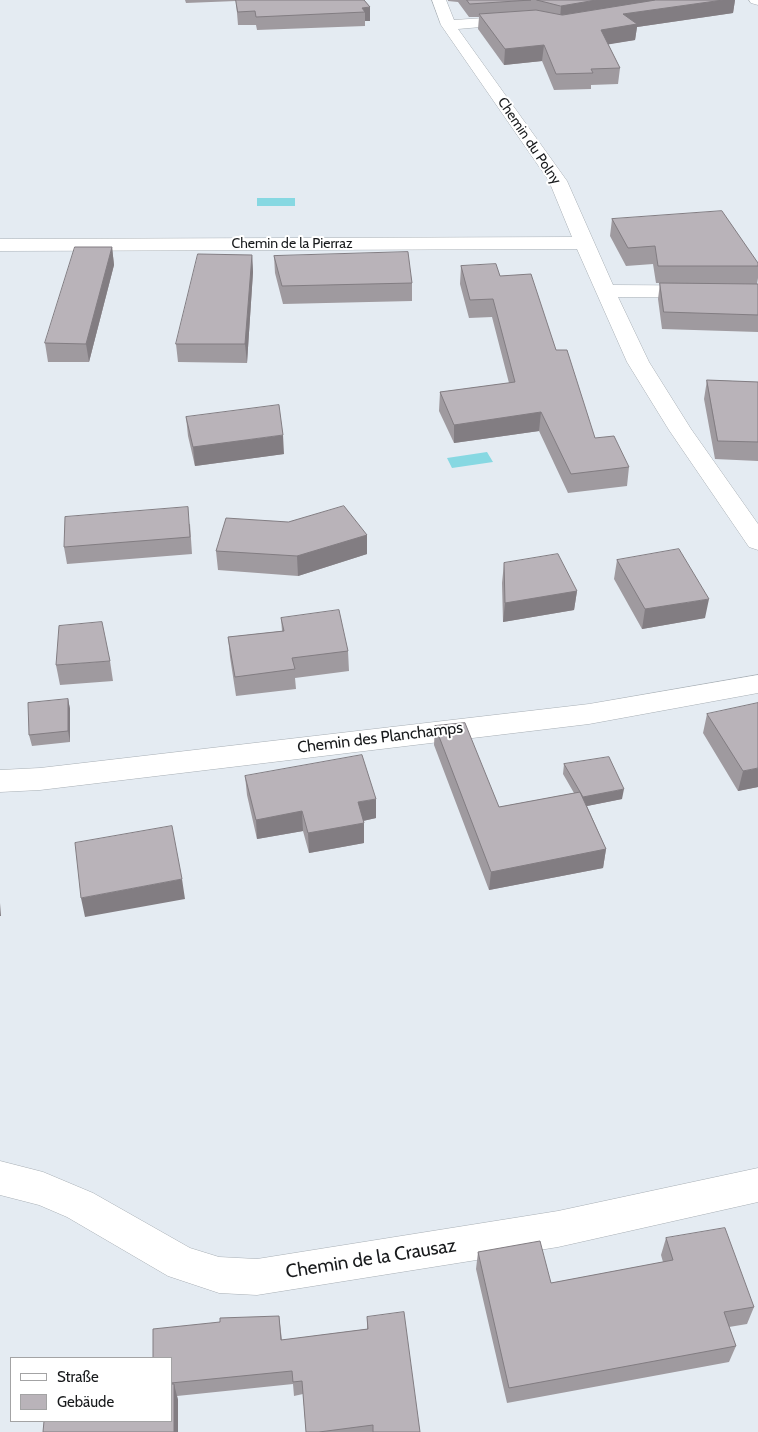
<!DOCTYPE html>
<html>
<head>
<meta charset="utf-8">
<style>
  body { margin:0 }
  #map { position:relative; width:758px; height:1432px; overflow:hidden; background:#e4ebf2; font-family:Cabin,sans-serif }
  canvas { display:block }
  .legend { position:absolute; left:10px; top:1357px; width:162px; height:65px; box-sizing:border-box; background:#fff; border:1px solid #a3a3a4; margin:0; padding:6px 9px; list-style:none; font-size:15px; color:#181a1c }
  .legend li { display:flex; align-items:center; gap:10px; height:25px }
  .legend b { width:25px; border:1px solid #a3a3a4 }
</style>
</head>
<body>
<div id="map">
<canvas width="758" height="1432"></canvas>
<ul class="legend">
<li><b style="height:6px;background:#fff"></b>Straße</li>
<li><b style="height:14px;background:#b9b3b9"></b>Gebäude</li>
</ul>
</div>
<script>
const ctx = document.querySelector('canvas').getContext('2d');
ctx.lineJoin = 'round';
function fillPath(path, color) {
  ctx.fillStyle = color;
  ctx.fill(path, 'evenodd');
}
function trace(path, color, width, dash) {
  ctx.strokeStyle = color;
  ctx.lineWidth = width;
  ctx.lineCap = dash ? 'butt' : 'round';
  ctx.setLineDash(dash || []);
  ctx.stroke(path);
}
function write(font, color, halo, rows, align = 'center') {
  ctx.font = font + ' Cabin,sans-serif';
  ctx.lineWidth = 4;
  ctx.setLineDash([]);
  ctx.textBaseline = 'middle';
  ctx.strokeStyle = halo;
  ctx.fillStyle = color;
  for (const [text, x, y, turn = 0] of rows) {
    ctx.save();
    ctx.translate(x, y);
    ctx.rotate((+turn || 0) * Math.PI / 180);
    ctx.textAlign = isNaN(turn) ? turn : align;
    if (halo) ctx.strokeText(text, 0, 0);
    ctx.fillText(text, 0, 0);
    ctx.restore();
  }
}
fillPath(new Path2D(`
  M 257,198 L 295,198 L 295,206 L 257,206 Z
  M 487,452 L 493,462 L 452,468 L 447,458 Z`), '#87d8e2');
const minor = new Path2D(`
  M 432,0 L 446,0 L 454,20 L 515,16 L 520,17 L 522,20 L 520,23 L 515,24 L 458,29 L 567,181 L 613,285 L 758,286 L 758,298 L 618,297 L 649,362 L 691,429 L 758,524 L 758,550 L 749,547 L 669,430 L 627,362 L 577,249 L 0,251 L 0,239 L 572,237 L 549,181 L 441,25 Z
  M 749,0 L 758,0 L 758,5 L 751,3 Z
  M 758,675 L 758,693 L 589,724 L 40,790 L 0,792 L 0,770 L 40,768 L 589,704 Z
  M 0,1161 L 43,1172 L 93,1193 L 190,1248 L 219,1257 L 257,1259 L 558,1211 L 758,1168 L 758,1202 L 558,1247 L 257,1295 L 219,1293 L 168,1276 L 67,1217 L 39,1205 L 0,1195 Z`);
trace(minor, '#a8afb5', 1);
fillPath(minor, '#fff');
fillPath(new Path2D(`
  M 185,0 L 364,0 L 370,7 L 370,21 L 365,21 L 365,26 L 257,30 L 256,25 L 238,25 L 236,1 L 186,3 Z
  M 448,0 L 735,0 L 733,13 L 637,27 L 635,40 L 608,44 L 620,68 L 618,84 L 591,85 L 591,89 L 554,90 L 542,61 L 504,65 L 478,29 L 479,17 L 469,17 L 458,2 L 448,1 Z
  M 612,219 L 758,263 L 758,278 L 757,284 L 758,284 L 758,332 L 662,329 L 658,299 L 660,283 L 656,283 L 653,264 L 626,266 L 610,236 Z
  M 112,247 L 114,265 L 89,362 L 48,362 L 45,343 Z
  M 252,255 L 253,272 L 247,363 L 178,362 L 176,344 Z
  M 274,256 L 412,283 L 412,301 L 283,304 L 275,273 Z
  M 461,266 L 500,276 L 556,350 L 595,438 L 629,467 L 627,486 L 568,493 L 539,431 L 454,443 L 439,411 L 440,392 L 509,383 L 492,317 L 469,318 L 460,284 Z
  M 707,380 L 758,382 L 758,461 L 715,459 L 704,399 Z
  M 186,417 L 284,454 L 195,466 L 188,436 Z
  M 190,524 L 192,554 L 67,564 L 64,547 Z
  M 367,535 L 367,554 L 298,576 L 218,570 L 216,551 Z
  M 617,560 L 705,618 L 642,629 L 614,579 Z
  M 504,563 L 577,591 L 574,610 L 503,622 L 502,583 Z
  M 281,618 L 348,651 L 349,671 L 295,678 L 296,689 L 236,696 L 230,657 L 228,637 L 282,631 Z
  M 110,661 L 113,681 L 60,685 L 56,665 Z
  M 68,699 L 70,709 L 70,742 L 32,746 L 29,735 Z
  M 707,714 L 758,787 L 738,791 L 703,733 Z
  M 435,726 L 499,807 L 574,793 L 563,774 L 564,764 L 622,799 L 587,806 L 606,849 L 603,868 L 489,890 L 434,745 Z
  M 245,776 L 376,818 L 363,821 L 364,823 L 364,843 L 309,853 L 303,831 L 257,839 L 247,795 Z
  M 666,1238 L 754,1307 L 747,1324 L 729,1327 L 736,1346 L 729,1362 L 507,1403 L 476,1269 L 478,1252 L 551,1283 L 663,1262 L 661,1255 Z
  M 279,1316 L 282,1340 L 367,1329 L 367,1317 L 420,1432 L 306,1432 L 303,1394 L 294,1396 L 293,1384 L 177,1396 L 178,1400 L 178,1432 L 43,1432 L 171,1421 L 171,1358 Z`), '#9f9a9f');
fillPath(new Path2D(`
  M 596,0 L 676,0 L 560,19 L 561,6 Z
  M 723,0 L 735,0 L 733,13 L 637,27 L 635,40 L 599,46 L 601,30 L 623,14 Z
  M 370,7 L 370,21 L 365,21 L 365,12 L 362,8 Z
  M 544,45 L 542,61 L 504,65 L 505,49 Z
  M 112,247 L 114,265 L 89,362 L 86,344 Z
  M 252,255 L 253,272 L 247,363 L 245,344 Z
  M 541,412 L 539,431 L 454,443 L 454,425 Z
  M 283,435 L 284,454 L 195,466 L 193,447 Z
  M 367,535 L 367,554 L 298,576 L 297,556 Z
  M 577,591 L 574,610 L 503,622 L 505,603 Z
  M 709,599 L 705,618 L 642,629 L 645,609 Z
  M 68,699 L 70,709 L 70,742 L 68,731 Z
  M 758,768 L 758,787 L 738,791 L 743,771 Z
  M 624,789 L 622,799 L 582,807 L 583,797 Z
  M 376,799 L 376,818 L 358,822 L 358,802 Z
  M 302,811 L 303,831 L 257,839 L 256,820 Z
  M 364,823 L 364,843 L 309,853 L 308,833 Z
  M 606,849 L 603,868 L 489,890 L 491,872 Z
  M 182,879 L 185,899 L 85,917 L 81,898 Z
  M 0,903 L 1,916 L 0,916 Z
  M 174,1384 L 178,1400 L 178,1432 L 174,1432 Z`), '#827d82');
const building = new Path2D(`
  M 236,0 L 364,0 L 370,7 L 362,8 L 365,12 L 256,17 L 255,11 L 238,12 Z
  M 467,0 L 531,0 L 470,4 Z
  M 537,0 L 596,0 L 561,6 Z
  M 656,0 L 723,0 L 623,14 L 637,24 L 601,30 L 620,68 L 591,69 L 593,73 L 556,74 L 544,45 L 505,49 L 479,14 L 536,10 L 562,15 Z
  M 722,211 L 758,263 L 758,266 L 658,266 L 655,246 L 628,248 L 612,219 Z
  M 75,247 L 112,247 L 86,344 L 45,343 Z
  M 408,252 L 412,283 L 282,286 L 274,256 Z
  M 198,254 L 252,255 L 245,344 L 176,344 Z
  M 496,264 L 500,276 L 531,274 L 556,350 L 567,350 L 595,438 L 614,436 L 629,467 L 571,474 L 541,412 L 454,425 L 440,392 L 515,382 L 493,299 L 470,300 L 461,266 Z
  M 660,283 L 758,284 L 758,315 L 664,312 Z
  M 707,380 L 758,382 L 758,442 L 718,441 Z
  M 279,405 L 283,435 L 193,447 L 186,417 Z
  M 344,506 L 367,535 L 297,556 L 216,551 L 226,518 L 288,522 Z
  M 188,507 L 190,537 L 64,547 L 65,517 Z
  M 679,549 L 709,599 L 645,609 L 617,560 Z
  M 558,554 L 577,591 L 505,603 L 504,563 Z
  M 339,610 L 348,651 L 292,658 L 295,669 L 235,677 L 228,637 L 284,631 L 281,618 Z
  M 102,622 L 110,661 L 56,665 L 59,626 Z
  M 68,699 L 68,731 L 29,735 L 28,703 Z
  M 758,703 L 758,768 L 743,771 L 707,714 Z
  M 465,723 L 499,807 L 580,792 L 606,849 L 491,872 L 435,726 Z
  M 362,755 L 376,799 L 358,802 L 364,823 L 308,833 L 302,811 L 256,820 L 245,776 Z
  M 609,757 L 624,789 L 583,797 L 564,764 Z
  M 172,826 L 182,879 L 81,898 L 75,843 Z
  M 725,1228 L 754,1307 L 724,1312 L 736,1346 L 509,1388 L 478,1252 L 540,1241 L 551,1283 L 673,1260 L 666,1238 Z
  M 404,1312 L 420,1432 L 373,1432 L 373,1425 L 319,1432 L 306,1432 L 302,1381 L 293,1382 L 292,1371 L 171,1383 L 171,1358 L 153,1358 L 153,1329 L 220,1322 L 220,1318 L 279,1316 L 281,1340 L 368,1329 L 367,1317 Z
  M 171,1384 L 174,1384 L 174,1432 L 43,1432 L 44,1421 L 171,1421 Z`);
fillPath(building, '#b9b3b9');
trace(building, '#827d82', 1);
write('14px', '#181a1c', '#fff', [
  ["Chemin du Polny",529,141,56],
  ["Chemin de la Pierraz",292,244]
]);
write('16px', '#181a1c', '#fff', [
  ["Chemin des Planchamps",380,738,-7]
]);
write('19px', '#181a1c', '#fff', [
  ["Chemin de la Crausaz",371,1259,-9]
]);
</script>
</body>
</html>
